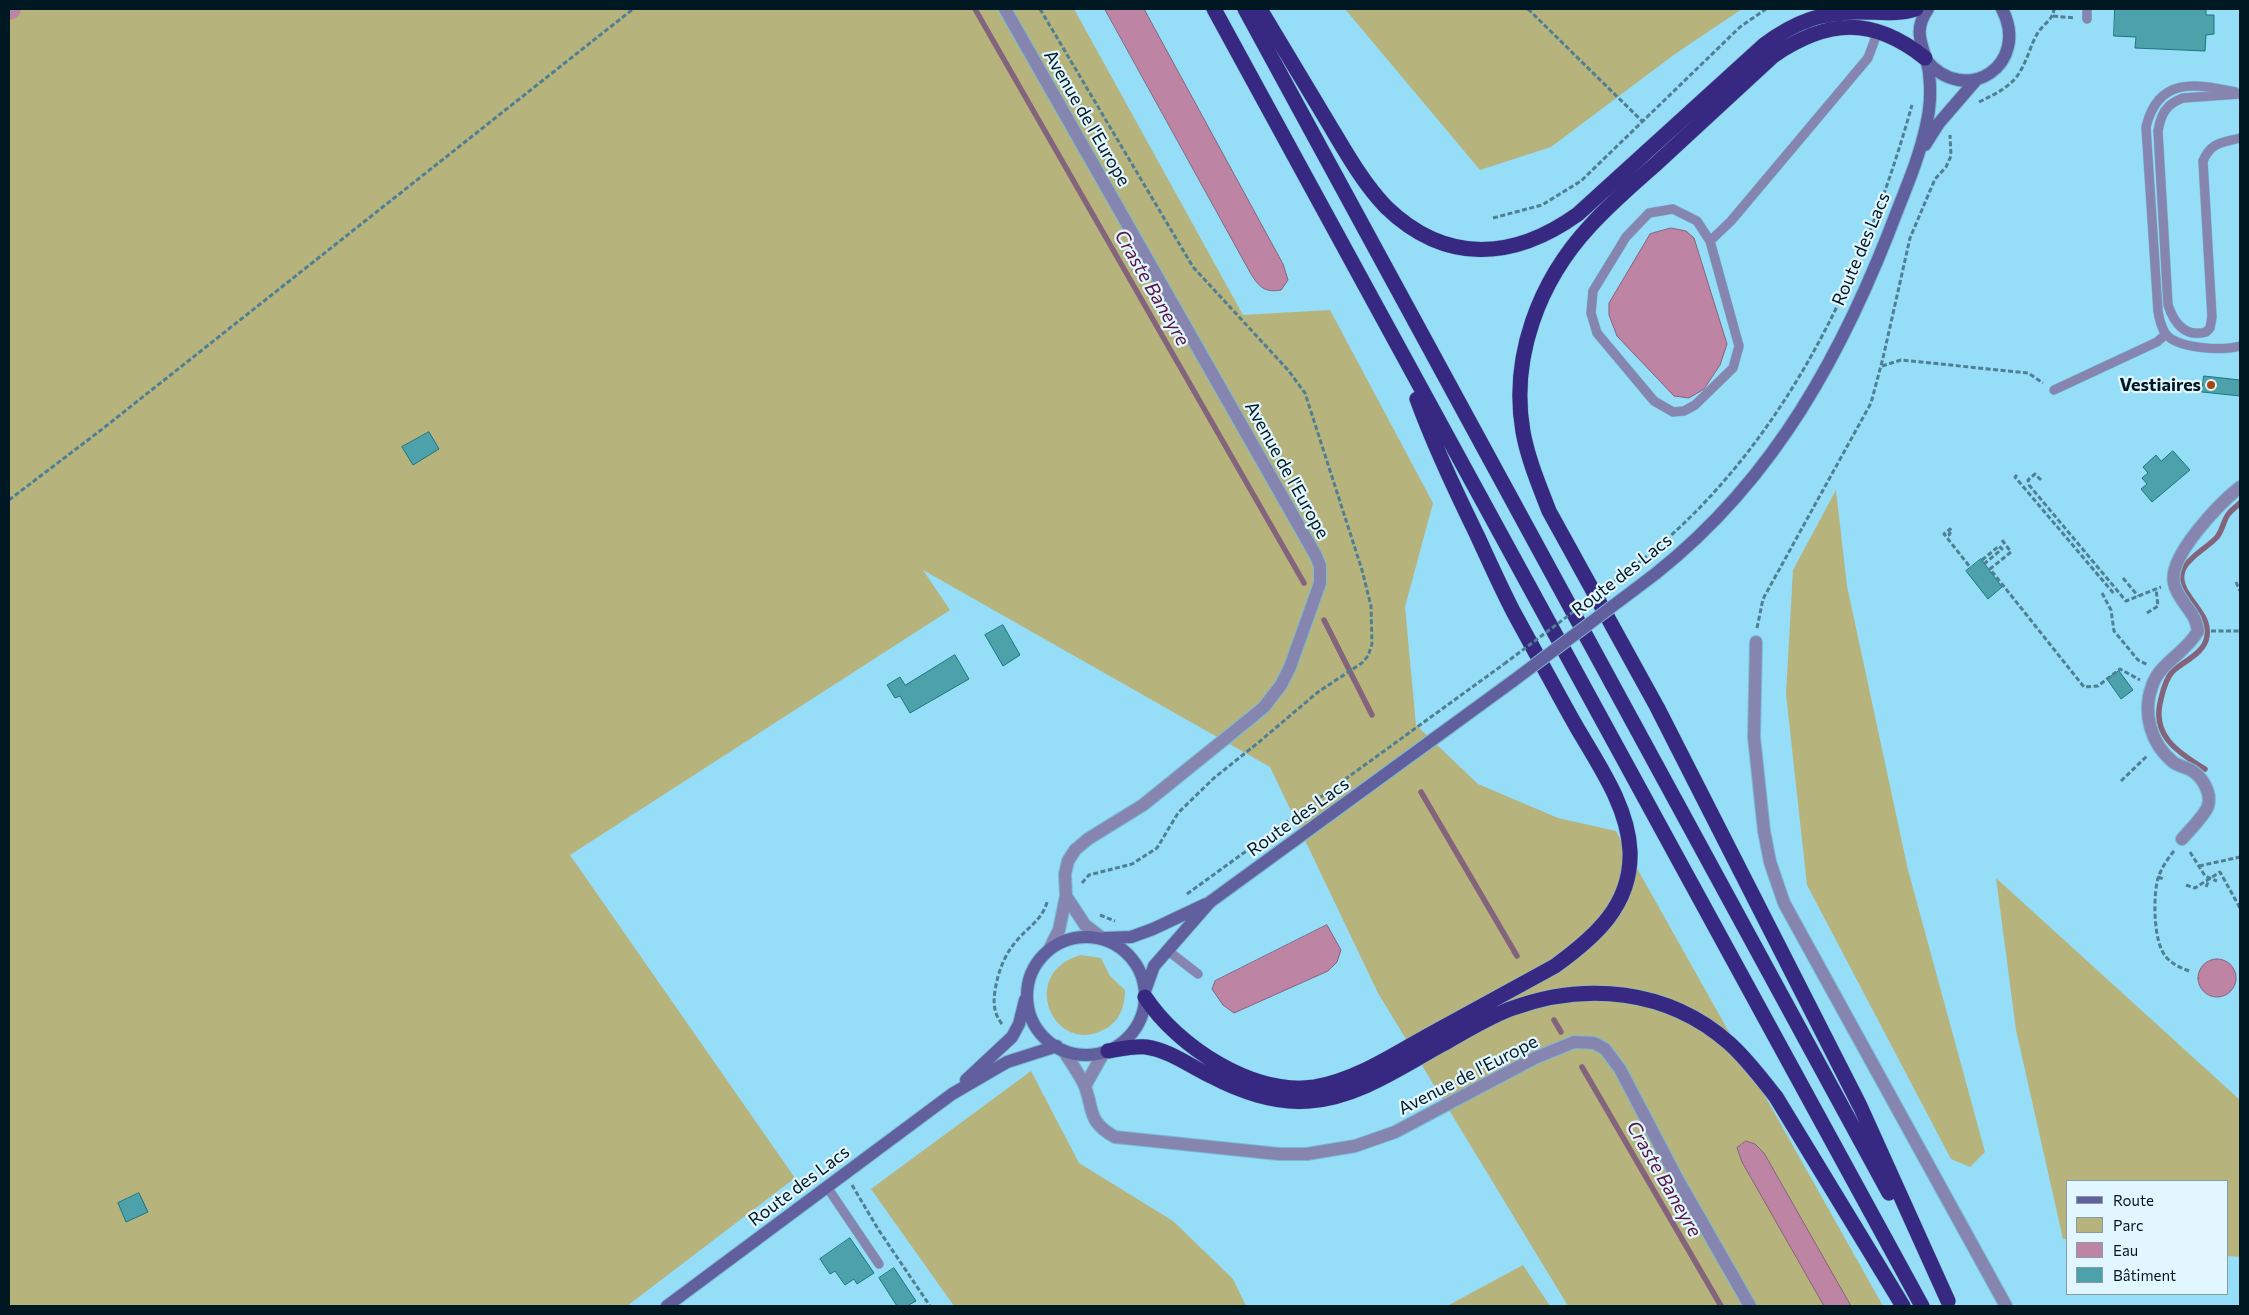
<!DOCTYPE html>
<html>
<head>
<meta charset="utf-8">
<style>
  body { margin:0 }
  #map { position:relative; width:2249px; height:1315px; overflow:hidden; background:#96ddf8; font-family:Commissioner,sans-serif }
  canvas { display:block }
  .frame { position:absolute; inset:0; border:10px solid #001822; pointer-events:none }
  .legend { position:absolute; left:2066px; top:1180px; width:162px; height:115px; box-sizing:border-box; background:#e1f6fe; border:1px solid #879da6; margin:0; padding:6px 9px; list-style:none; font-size:15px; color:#001822 }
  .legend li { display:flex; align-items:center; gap:10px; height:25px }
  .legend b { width:25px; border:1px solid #879da6 }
</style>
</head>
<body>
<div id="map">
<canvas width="2249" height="1315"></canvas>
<div class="frame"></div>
<ul class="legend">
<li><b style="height:6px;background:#615f9d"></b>Route</li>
<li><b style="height:14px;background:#b7b37d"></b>Parc</li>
<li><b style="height:14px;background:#bd84a4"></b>Eau</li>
<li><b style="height:14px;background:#4da1aa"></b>Bâtiment</li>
</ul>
</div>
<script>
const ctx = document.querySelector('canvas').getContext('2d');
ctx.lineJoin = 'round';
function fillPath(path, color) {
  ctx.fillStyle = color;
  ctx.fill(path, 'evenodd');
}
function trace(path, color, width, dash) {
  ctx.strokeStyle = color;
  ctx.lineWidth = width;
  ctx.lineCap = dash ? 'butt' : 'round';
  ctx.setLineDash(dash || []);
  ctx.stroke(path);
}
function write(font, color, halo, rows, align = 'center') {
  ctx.font = font + ' Commissioner,sans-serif';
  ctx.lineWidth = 4.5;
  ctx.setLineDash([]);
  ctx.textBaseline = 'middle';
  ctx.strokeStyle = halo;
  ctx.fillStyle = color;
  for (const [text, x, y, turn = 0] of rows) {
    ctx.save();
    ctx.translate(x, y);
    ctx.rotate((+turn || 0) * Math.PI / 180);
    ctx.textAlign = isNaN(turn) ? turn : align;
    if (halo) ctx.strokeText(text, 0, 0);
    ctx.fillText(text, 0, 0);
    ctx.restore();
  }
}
fillPath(new Path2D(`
  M 9,9 L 1074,9 L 1243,315 L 1330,310 L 1433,503 L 1405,607 L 1416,725 L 1478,784 L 1558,818 L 1616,831 L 1883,1306 L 1568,1306 L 1378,993 L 1270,767 L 923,570 L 950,610 L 570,855 L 795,1178 L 627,1306 L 9,1306 Z
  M 1345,9 L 1742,9 L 1675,54 L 1551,147 L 1480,170 Z
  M 1836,490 L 1847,586 L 1908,870 L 1985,1152 L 1970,1167 L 1951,1159 L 1807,885 L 1786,694 L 1793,570 Z
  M 1996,878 L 2240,1100 L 2240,1257 L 2228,1256 L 2228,1181 L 2068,1181 L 2068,1239 L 2063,1239 L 2016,1030 Z
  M 1081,955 L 1101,958 L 1110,976 L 1125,990 C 1125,1006 1120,1021 1105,1029 C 1055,1058 1016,973 1081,955 Z
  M 1031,1071 L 1079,1163 L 1173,1221 L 1233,1279 L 1246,1306 L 954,1306 L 871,1189 Z
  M 1523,1265 L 1550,1306 L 1447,1306 Z`), '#b7b37d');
const water = new Path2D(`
  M 1105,9 L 1144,9 L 1283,264 L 1288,280 L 1281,290 C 1265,293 1259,287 1251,274 Z
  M 1671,228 L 1686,231 L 1694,238 L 1727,344 L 1720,365 L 1704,389 L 1689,398 L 1674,396 L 1617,336 L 1609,315 L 1609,303 L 1650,234 Z
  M 1327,925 L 1341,950 L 1337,962 L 1328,971 L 1234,1013 L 1223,1005 L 1212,989 L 1215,981 Z
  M2198 978a19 19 0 1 1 38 0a19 19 0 1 1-38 0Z
  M 1746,1141 L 1755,1144 L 1764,1153 L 1851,1306 L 1824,1306 L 1742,1162 L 1737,1148 Z`);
fillPath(water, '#bd84a4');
trace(water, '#84647d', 1);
trace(new Path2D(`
  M 975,9 L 1304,583
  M 1324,620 L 1372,715
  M 2205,769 C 2177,752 2151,735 2161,699 C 2163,690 2167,677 2173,671 C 2184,661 2205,653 2207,636 C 2209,619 2198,610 2189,596 C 2166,565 2202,554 2217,537 C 2222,531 2223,523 2227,516 C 2230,511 2236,507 2240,503
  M 1421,792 L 1517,956
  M 1554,1020 L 1561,1032
  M 1582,1067 L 1721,1306`), '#84647d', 5.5);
trace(new Path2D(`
  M 9,10 L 11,9`), '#bd84a4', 20);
const building = new Path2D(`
  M 2115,9 L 2206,9 L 2206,15 L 2214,15 L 2214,34 L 2206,35 L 2205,51 L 2135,48 L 2136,37 L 2114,36 Z
  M 2204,376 L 2240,380 L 2240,396 L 2202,392 Z
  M 429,432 L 439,449 L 413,465 L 402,447 Z
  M 2173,451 L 2190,470 L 2152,502 L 2141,489 L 2147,484 L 2142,478 L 2148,473 L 2143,467 L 2156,455 L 2161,461 Z
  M 1981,559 L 2002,587 L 1988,599 L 1966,571 Z
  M 1003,625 L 1020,655 L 1003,666 L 985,635 Z
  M 955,655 L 969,679 L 910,713 L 900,696 L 895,698 L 887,685 L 900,677 L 905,685 Z
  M 2119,671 L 2133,690 L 2121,699 L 2107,679 Z
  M 139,1193 L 148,1212 L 126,1222 L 118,1203 Z
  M 850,1238 L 874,1273 L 857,1284 L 854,1279 L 845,1285 L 835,1271 L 830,1274 L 820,1259 Z
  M 894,1268 L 916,1301 L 907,1306 L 897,1306 L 879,1278 Z`);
fillPath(building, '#4da1aa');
trace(building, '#1c767e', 1);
const lane = new Path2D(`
  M 2087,19 L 2087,9
  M 2235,92 C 2195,83 2158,77 2146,127 L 2158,311 C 2159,318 2161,326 2165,333 C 2176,349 2223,351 2240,346
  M 2240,94 L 2183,98 C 2166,104 2161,114 2158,131 L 2168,305 C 2174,323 2185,338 2206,332 L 2210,328 L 2212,317 L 2203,161 C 2211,142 2222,143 2240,138
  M 1710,241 L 1697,221 L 1673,209 L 1649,213 L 1626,237 L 1593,291 L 1591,313 L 1597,333 L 1654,401 L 1673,412 L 1684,411 L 1695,405 L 1733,368 L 1739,346 L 1710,241 L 1731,221 L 1868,58 L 1878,31
  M 2054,390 L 2157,342 L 2166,334
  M 1167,950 L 1198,974
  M 827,1187 L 879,1264`);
const street = new Path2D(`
  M 1005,9 L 1316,556 L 1320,566 L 1320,583 L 1290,667 L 1281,685 L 1264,707 L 1252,717 L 1143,805 L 1088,839 L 1075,850 L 1068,861 L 1065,874 L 1066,896 L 1059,930 L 1050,948
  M 1756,642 L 1754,737 L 1764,831 L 1770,862 L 1784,903 L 2006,1306
  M 2182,839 C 2189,831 2205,815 2208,806 C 2212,792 2202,777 2191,770 C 2185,767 2178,766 2173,762 C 2151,744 2142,713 2152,686 C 2160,662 2186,653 2198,631 C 2197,626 2196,620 2193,616 C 2187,605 2177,597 2174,583 C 2168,556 2220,503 2240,487
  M 1066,896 L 1085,925 L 1102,938
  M 1063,1050 C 1070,1061 1078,1072 1084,1084 C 1094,1108 1086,1121 1115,1137 L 1279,1154 L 1307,1154 L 1355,1146 L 1395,1132 L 1535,1058 L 1574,1042 L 1594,1043 L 1605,1049 L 1620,1069 L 1678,1180 L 1750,1306
  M 1085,1086 L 1104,1052`);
const secondary = new Path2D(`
  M 1926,60 C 1966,108 2031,64 2002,9
  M 1925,145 L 1939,123 L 1977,79
  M 1634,590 C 1760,499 1833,374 1889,232 C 1902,197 1918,163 1926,126 C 1930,110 1931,89 1929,73 C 1926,48 1910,34 1928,9
  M1027 996a59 59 0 1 1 118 0a59 59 0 1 1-118 0Z
  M 1105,938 L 1131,937 L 1153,929 L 1206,904
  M 1145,991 L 1154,966 L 1210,902 L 1513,681
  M 966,1080 L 1012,1037 L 1019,1024 L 1025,1000
  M 667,1306 L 952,1094 L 1007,1062 L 1057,1046`);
const highway = new Path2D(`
  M 1214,9 L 1922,1306
  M 1245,9 L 1889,1193
  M 1260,9 C 1282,46 1304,83 1326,119 C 1344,149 1362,182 1386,207 C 1446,265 1514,260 1578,214 L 1764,45 C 1794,22 1824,11 1861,12 C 1879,12 1898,15 1916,9
  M 1925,58 C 1872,16 1827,19 1773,56 C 1734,92 1695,128 1656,164 C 1633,184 1610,204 1590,226 C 1539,281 1510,357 1523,432 C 1528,459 1539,485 1549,511 L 1657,707 L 1860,1106 L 1948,1301
  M 1145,997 C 1178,1047 1253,1096 1315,1087 C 1356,1080 1393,1055 1429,1035 C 1471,1012 1513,989 1555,966 C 1595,937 1632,905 1630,851 C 1628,806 1598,764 1576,726 C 1555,689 1535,651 1514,613 C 1501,588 1489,561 1477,535 C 1455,490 1434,446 1417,399
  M 1108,1051 C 1120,1049 1133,1046 1146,1047 C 1169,1050 1190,1066 1211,1076 C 1239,1091 1276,1104 1309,1101 C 1357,1098 1401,1067 1443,1044 C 1464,1032 1487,1018 1510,1009 C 1585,981 1668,989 1729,1043 C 1747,1059 1761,1078 1776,1097 L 1903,1306`);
trace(lane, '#7bbad1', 10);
trace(street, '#7bbad1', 14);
trace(secondary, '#7bbad1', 14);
trace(highway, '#7bbad1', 16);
trace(new Path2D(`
  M 1040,9 L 1193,267 L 1288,370 L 1305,393 L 1362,570 L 1371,606 L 1372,644 L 1368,656 L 1362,663 L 1318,692 L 1259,742 L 1214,778 L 1178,813 L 1157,848 L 1132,864 L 1089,875 L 1081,884
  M 1528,9 L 1643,122
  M 2053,16 L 2075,18
  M 1979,102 C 1997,93 2014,86 2023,66 C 2029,55 2032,41 2039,31 C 2046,22 2053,19 2054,9
  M 1493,218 L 1542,205 L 1581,181 L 1740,27 L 1766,9
  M 1882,366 L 1901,360 L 2028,373 L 2043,383
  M 2017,475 L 2015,477 L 2115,595
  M 2041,480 L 2035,474 L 2028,480 L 2029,485 L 2126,601 L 2161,587
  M 9,500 L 101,430 L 633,9
  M 1950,536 L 1949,534 L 1952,531 L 1950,529 L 1944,534 L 1970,567
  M 2002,540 L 2011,552 L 1990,569 L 2084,687 L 2098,686 L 2120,669 L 2140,680
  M 1982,560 L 1999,546 L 2002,549 L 1984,564
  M 1625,573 C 1777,461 1862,283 1912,105
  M 2123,578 L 2138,596
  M 2236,582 L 2240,591
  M 2102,593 L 2111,610 L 2114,631 L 2138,660 L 2148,665
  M 2147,613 L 2158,606 L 2156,589
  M 1757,628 L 1763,599 L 1871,403 L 1883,358 L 1910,238 L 1935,179 L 1946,167 L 1951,156 L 1950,135
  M 2211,631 L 2240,631
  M 2121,781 L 2148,755
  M 2174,851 C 2168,858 2161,869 2158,878 C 2153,896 2153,942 2166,957 C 2172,964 2181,968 2189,971
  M 2190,852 L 2205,876 L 2217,881
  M 2199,866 L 2240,857
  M 2158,877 L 2164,879
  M 2186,885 L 2195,888 L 2220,872 L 2240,908
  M 2206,887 L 2209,880
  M 1187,894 L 1504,664
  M 1100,915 L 1115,921
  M 1002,1024 C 994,1014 993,1003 995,991 C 998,971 1005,953 1019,938 C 1029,927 1043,918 1047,902
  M 852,1185 L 878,1229 L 930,1306`), '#4f7f92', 3, [5, 2.5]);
trace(lane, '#8585b0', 9);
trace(street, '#8585b0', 12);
trace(secondary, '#615f9d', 12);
trace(highway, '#372881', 15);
const secondaryBridge = new Path2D(`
  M 1513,681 L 1634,590`);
trace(secondaryBridge, '#7bbad1', 14, []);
trace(new Path2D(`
  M 1504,664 L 1625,573`), '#4f7f92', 3, [5, 2.5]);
trace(secondaryBridge, '#615f9d', 12);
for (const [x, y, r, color] of [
  [2211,385,5,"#a9460d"]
]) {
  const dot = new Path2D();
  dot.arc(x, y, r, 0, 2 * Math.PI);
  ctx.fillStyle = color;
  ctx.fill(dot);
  trace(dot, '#e1f6fe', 2);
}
write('18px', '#001822', '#e1f6fe', [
  ["Avenue de l'Europe",1087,118,60],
  ["Route des Lacs",1861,249,-67],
  ["Avenue de l'Europe",1287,470,61],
  ["Route des Lacs",1622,575,-38],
  ["Route des Lacs",1298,817,-36],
  ["Avenue de l'Europe",1468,1075,-27],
  ["Route des Lacs",799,1186,-37]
]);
write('bold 18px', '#001822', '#e1f6fe', [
  ["Vestiaires",2201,385]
], 'right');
write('italic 19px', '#591543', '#e1f6fe', [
  ["Craste Baneyre",1152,288,60],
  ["Craste Baneyre",1664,1179,60]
]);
</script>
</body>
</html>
